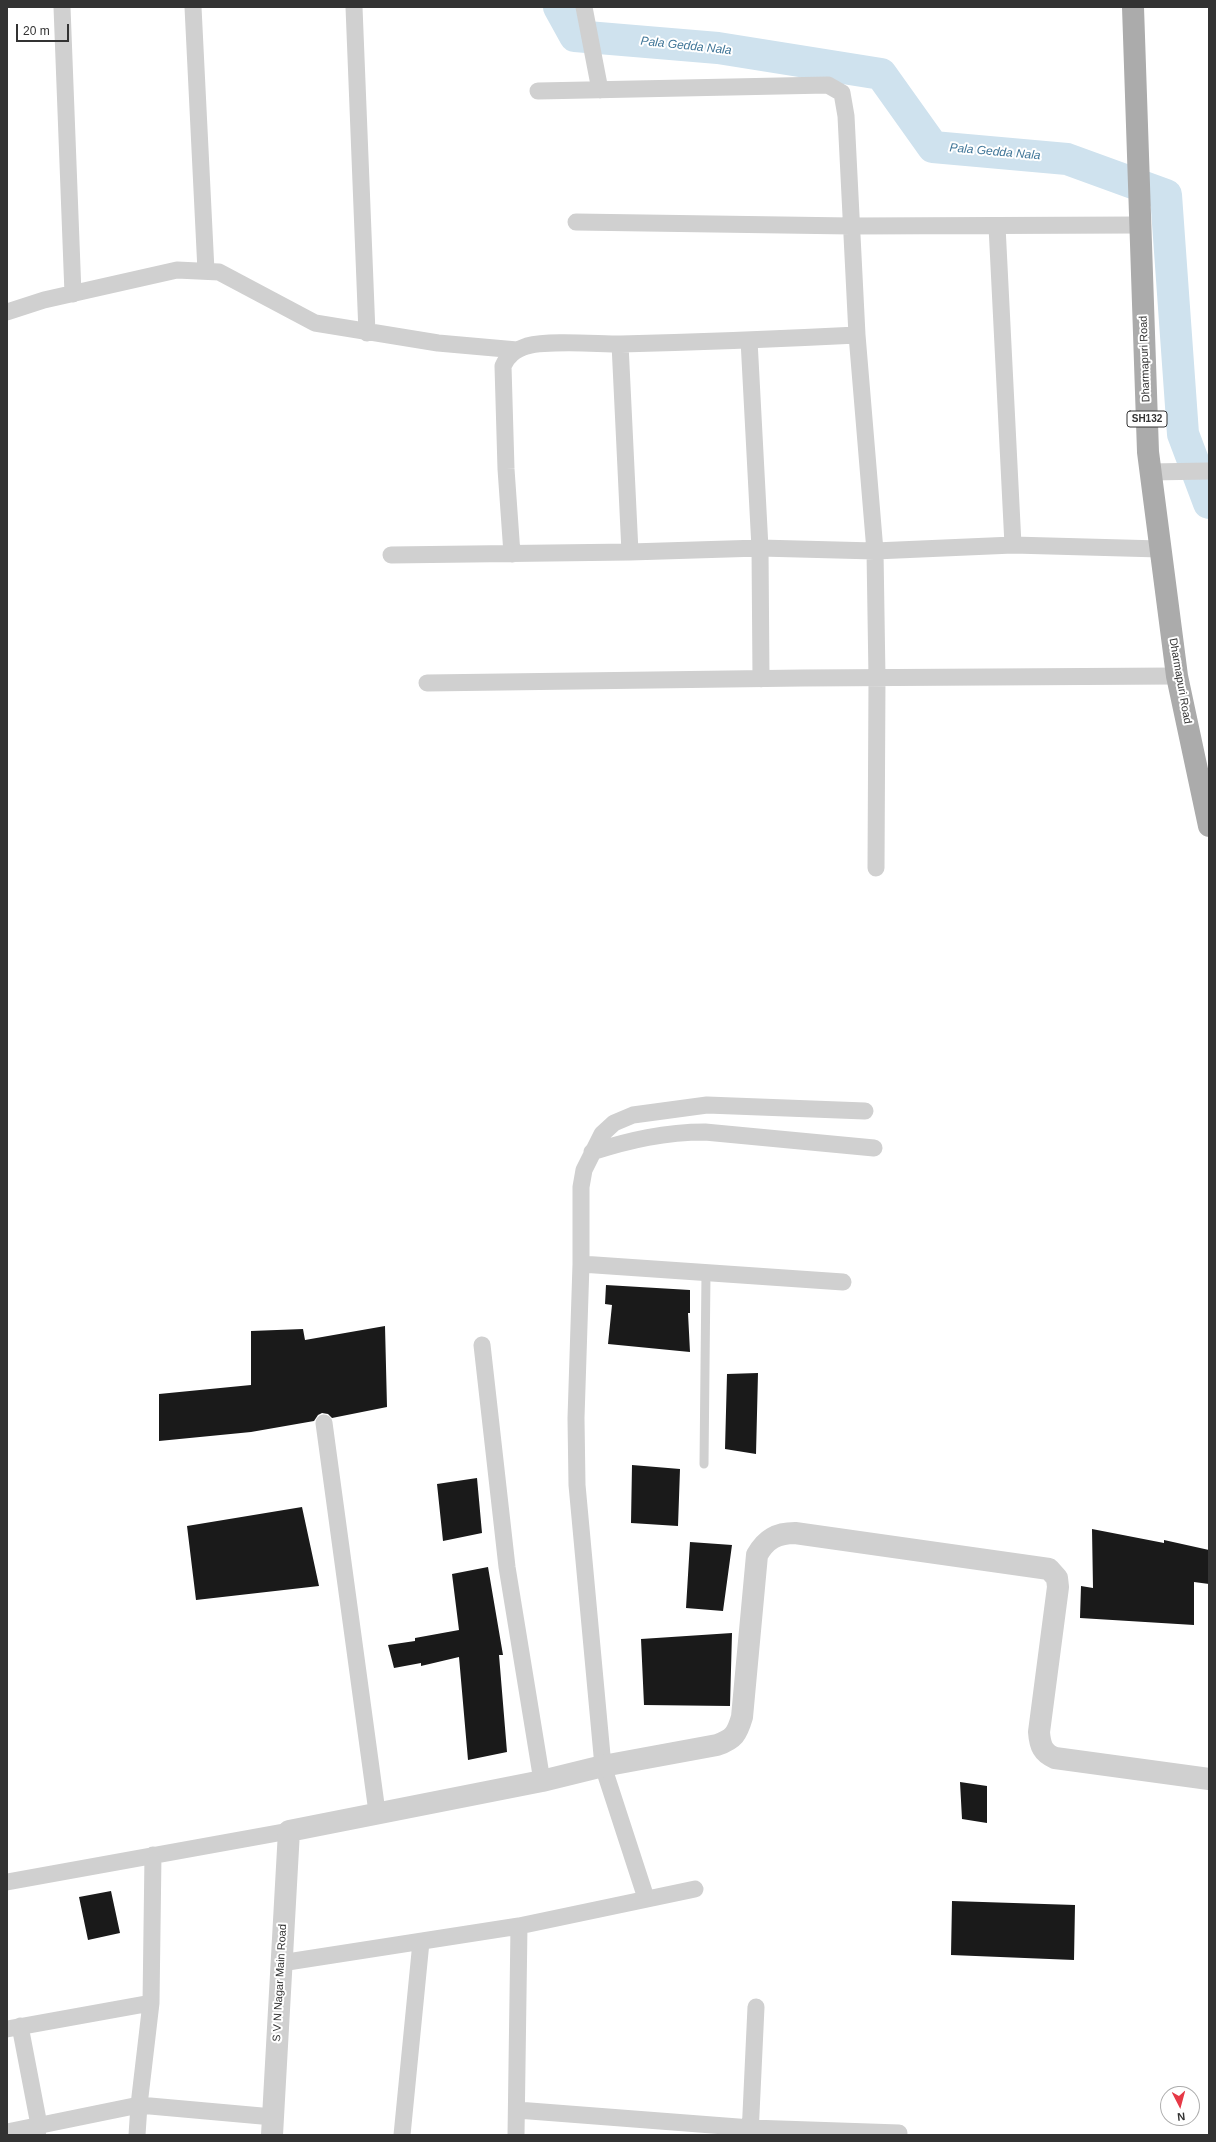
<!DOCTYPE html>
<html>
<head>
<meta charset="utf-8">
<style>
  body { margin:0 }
  #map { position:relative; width:1216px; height:2142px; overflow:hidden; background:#fff; font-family:Helvetica,sans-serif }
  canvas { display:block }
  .frame { position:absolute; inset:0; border:8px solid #333; pointer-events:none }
  .north { position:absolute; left:1160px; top:2086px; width:40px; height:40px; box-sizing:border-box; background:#fff; border:1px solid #adadad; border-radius:50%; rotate:174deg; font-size:11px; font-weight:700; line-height:16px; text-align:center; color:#333 }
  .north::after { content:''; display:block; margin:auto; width:14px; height:18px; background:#e63946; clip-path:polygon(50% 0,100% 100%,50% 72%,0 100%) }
  .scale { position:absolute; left:16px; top:24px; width:53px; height:18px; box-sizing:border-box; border:2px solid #333; border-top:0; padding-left:5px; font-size:12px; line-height:14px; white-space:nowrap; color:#333; -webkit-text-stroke:3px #fff; paint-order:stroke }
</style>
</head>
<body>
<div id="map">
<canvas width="1216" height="2142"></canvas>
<div class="frame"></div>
<div class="north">N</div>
<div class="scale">20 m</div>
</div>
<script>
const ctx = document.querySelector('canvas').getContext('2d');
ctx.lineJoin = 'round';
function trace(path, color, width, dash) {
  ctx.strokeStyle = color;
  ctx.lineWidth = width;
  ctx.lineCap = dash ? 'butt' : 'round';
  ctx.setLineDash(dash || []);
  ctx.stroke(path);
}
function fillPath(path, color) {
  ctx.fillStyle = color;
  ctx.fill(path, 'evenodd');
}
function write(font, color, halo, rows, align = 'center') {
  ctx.font = font + ' Helvetica,sans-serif';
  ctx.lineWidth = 4;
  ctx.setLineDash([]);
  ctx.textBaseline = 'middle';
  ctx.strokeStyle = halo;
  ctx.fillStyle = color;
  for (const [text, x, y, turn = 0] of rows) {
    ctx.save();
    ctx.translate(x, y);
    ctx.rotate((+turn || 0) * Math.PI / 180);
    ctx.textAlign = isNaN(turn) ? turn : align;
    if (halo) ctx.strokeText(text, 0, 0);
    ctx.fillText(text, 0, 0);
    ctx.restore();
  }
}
trace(new Path2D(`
  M 559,7 L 575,36 L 718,48 L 881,74 L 933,147 L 1067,159 L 1166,195 L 1183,434 L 1209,503`), '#cfe2ee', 32);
fillPath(new Path2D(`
  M 606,1285 L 690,1290 L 690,1313 L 688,1313 L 690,1352 L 608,1344 L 612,1305 L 605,1304 Z
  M 385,1326 L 387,1407 L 332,1418 L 328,1414 L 322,1413 L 318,1415 L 314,1421 L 251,1432 L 159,1441 L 159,1394 L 251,1385 L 251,1331 L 303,1329 L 305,1340 Z
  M 758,1373 L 756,1454 L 725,1449 L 727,1374 Z
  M 632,1465 L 680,1469 L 678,1526 L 631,1523 Z
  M 477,1478 L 482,1533 L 443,1541 L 437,1484 Z
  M 302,1507 L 319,1586 L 196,1600 L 187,1526 Z
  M 1092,1529 L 1164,1543 L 1164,1540 L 1209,1550 L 1209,1584 L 1194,1582 L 1194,1625 L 1080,1618 L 1081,1586 L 1093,1588 Z
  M 690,1542 L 732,1545 L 723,1611 L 686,1608 Z
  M 488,1567 L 503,1655 L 499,1655 L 507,1752 L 468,1760 L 459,1657 L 421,1666 L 421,1663 L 394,1668 L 388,1645 L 415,1641 L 415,1638 L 459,1630 L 452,1574 Z
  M 732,1633 L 730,1706 L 644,1705 L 641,1639 Z
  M 960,1782 L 987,1786 L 987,1823 L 962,1819 Z
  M 111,1891 L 120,1933 L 88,1940 L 79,1897 Z
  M 952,1901 L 1075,1905 L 1074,1960 L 951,1955 Z`), '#1a1a1a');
trace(new Path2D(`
  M 704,1464 L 706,1273`), '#d0d0d0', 9);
trace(new Path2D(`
  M 62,7 L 73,294
  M 193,7 L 206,271
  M 354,7 L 367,333
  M 584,7 L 600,90
  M 538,91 L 828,85 L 842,93 L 846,116 L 857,335 L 875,551 L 877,678 L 876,868
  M 576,222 L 851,226 L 1140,225
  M 997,226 L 1013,545
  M 7,312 L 44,300 L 177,270 L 219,272 L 315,323 L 438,343 L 517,350
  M 749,340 L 760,548 L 761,679
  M 620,344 L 630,552
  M 1150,472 L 1209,471
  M 512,554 L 506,469 L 503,366 C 508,355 515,350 527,346 C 550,340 596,344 621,344 C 700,342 779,339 857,335
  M 391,555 L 630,552 L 760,548 L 875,551 L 1013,545 L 1160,549
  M 427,683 L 803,678 L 1177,676
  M 592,1152 C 630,1140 665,1132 705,1132 L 874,1148
  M 581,1264 L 843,1282
  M 482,1345 L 507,1567 L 542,1781
  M 324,1423 L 377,1812
  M 153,1855 L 151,2003 L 139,2105 L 273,2117
  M 7,1882 L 289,1831
  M 646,1898 L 603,1766 L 577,1485 L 576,1418 L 581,1264 L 581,1187 L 584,1170 L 602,1134 L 614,1123 L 633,1115 L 707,1105 L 865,1111
  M 281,1963 L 519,1926 L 695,1889
  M 20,2026 L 39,2125 L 37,2135
  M 7,2029 L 151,2003
  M 517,2110 L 751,2128 L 899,2133
  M 7,2132 L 139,2105 L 137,2135
  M 402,2135 L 421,1942
  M 516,2135 L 519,1926
  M 750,2135 L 756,2007`), '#d0d0d0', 17);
trace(new Path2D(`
  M 272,2135 L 289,1831 L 542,1781 L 603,1766 L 717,1745 C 734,1739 737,1734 742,1717 L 757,1555 C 766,1539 777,1533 795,1533 L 1049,1569 L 1057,1578 L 1058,1587 L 1039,1732 C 1040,1746 1043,1753 1055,1758 L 1209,1779`), '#d0d0d0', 22);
trace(new Path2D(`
  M 1133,7 L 1148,452 L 1177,676 L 1209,826`), '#ababab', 22);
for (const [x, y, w] of [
  [1147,419,40]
]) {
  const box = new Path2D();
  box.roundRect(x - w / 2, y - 8, w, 16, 3);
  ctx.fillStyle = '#fff';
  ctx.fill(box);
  trace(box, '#333', 1);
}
write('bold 10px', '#333', null, [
  ["SH132",1147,419]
]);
write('11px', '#333', '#fff', [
  ["Dharmapuri Road",1145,359,-92],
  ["Dharmapuri Road",1180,681,80],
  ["S V N Nagar Main Road",280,1983,-87]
]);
write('italic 12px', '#3f7597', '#fff', [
  ["Pala Gedda Nala",686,46,6],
  ["Pala Gedda Nala",995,152,5]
]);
</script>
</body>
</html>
